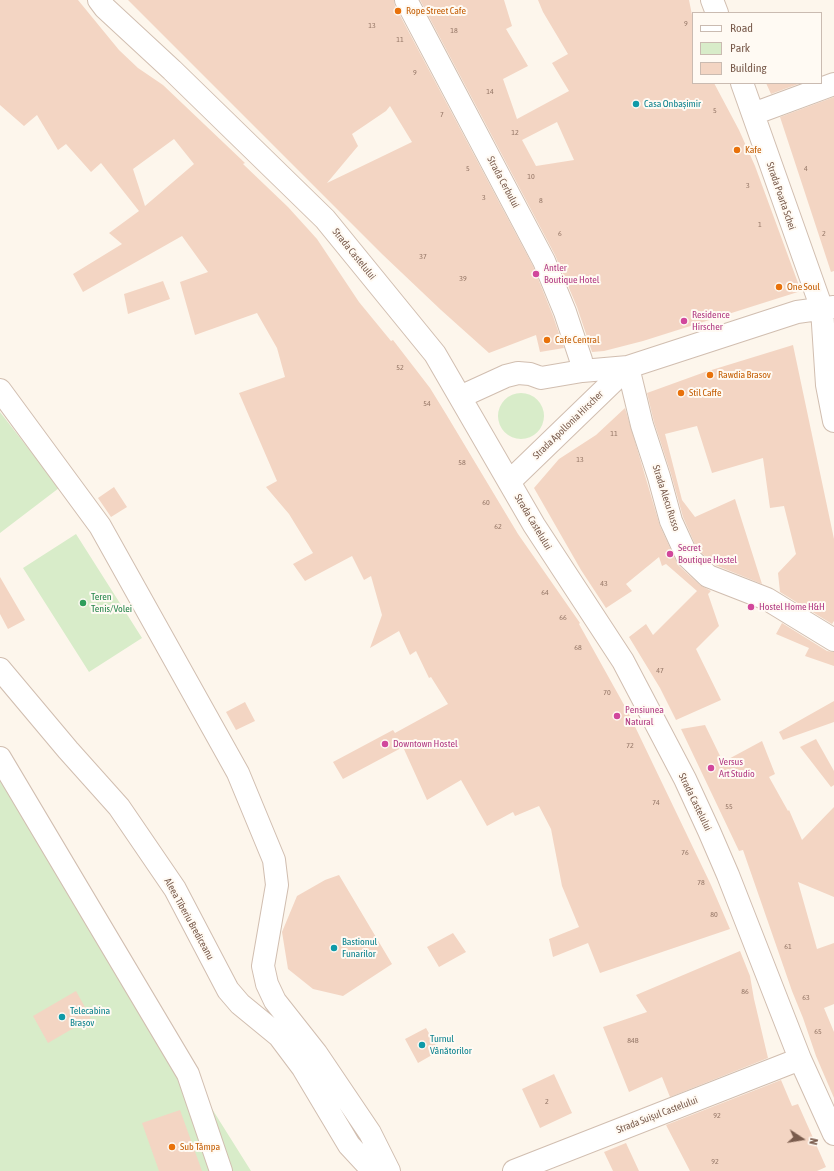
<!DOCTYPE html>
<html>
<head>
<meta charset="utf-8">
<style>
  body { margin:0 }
  #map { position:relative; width:834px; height:1171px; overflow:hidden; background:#fdf6ec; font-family:"Asap Condensed",sans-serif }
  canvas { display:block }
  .legend { position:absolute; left:692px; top:12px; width:130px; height:72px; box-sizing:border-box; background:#fffaf3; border:1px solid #cabbb1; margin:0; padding:5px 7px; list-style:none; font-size:12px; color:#7a5c4d }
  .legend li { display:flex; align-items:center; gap:8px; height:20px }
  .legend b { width:20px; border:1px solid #cabbb1 }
  .north { position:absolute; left:782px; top:1119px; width:40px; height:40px; -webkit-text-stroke:3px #fffaf3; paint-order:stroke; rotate:102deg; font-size:11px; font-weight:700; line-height:16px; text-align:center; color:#7a5c4d }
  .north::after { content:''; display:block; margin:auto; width:14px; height:18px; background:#7a5c4d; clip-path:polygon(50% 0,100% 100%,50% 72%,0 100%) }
</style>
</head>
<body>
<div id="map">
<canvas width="834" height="1171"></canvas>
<ul class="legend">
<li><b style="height:5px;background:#fff"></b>Road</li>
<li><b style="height:11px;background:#d8ecc9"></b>Park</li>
<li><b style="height:11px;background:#f3d5c3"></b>Building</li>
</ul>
<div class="north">N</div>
</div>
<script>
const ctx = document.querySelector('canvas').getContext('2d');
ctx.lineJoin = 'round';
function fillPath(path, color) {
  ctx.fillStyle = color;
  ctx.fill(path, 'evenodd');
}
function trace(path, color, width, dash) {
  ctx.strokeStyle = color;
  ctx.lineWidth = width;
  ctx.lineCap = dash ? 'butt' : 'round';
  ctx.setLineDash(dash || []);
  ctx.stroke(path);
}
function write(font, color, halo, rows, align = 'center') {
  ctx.font = font + ' "Asap Condensed",sans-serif';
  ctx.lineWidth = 4;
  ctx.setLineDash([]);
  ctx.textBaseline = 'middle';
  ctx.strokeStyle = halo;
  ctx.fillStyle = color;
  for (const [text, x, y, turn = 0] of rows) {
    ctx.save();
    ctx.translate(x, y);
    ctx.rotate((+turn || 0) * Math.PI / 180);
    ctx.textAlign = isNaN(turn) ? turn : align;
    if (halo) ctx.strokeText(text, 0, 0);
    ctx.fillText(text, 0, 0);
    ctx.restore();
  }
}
fillPath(new Path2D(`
  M498 416a23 23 0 1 1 46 0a23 23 0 1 1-46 0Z
  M 0,412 L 59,488 L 0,533 Z
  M 76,534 L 142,638 L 89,672 L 23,568 Z
  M 0,771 L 251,1171 L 0,1171 Z`), '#d8ecc9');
fillPath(new Path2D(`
  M 0,0 L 78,0 L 119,50 L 138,68 L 163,85 L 245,163 L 243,164 L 288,207 L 317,239 L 359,302 L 391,341 L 393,340 L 430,388 L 446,414 L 518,534 L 580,623 L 579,624 L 628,712 L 711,885 L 730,929 L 600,973 L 588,943 L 553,957 L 549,939 L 579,927 L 562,886 L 551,829 L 539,806 L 515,816 L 513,812 L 487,826 L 461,780 L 427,800 L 403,747 L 343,779 L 333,762 L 393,730 L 395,733 L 448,704 L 431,677 L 429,678 L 416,651 L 410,655 L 399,631 L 370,648 L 382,615 L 371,576 L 364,580 L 352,556 L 305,581 L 293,564 L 313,553 L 289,514 L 266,487 L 277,481 L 239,393 L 285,377 L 277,348 L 257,313 L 195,335 L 180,282 L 208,272 L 182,236 L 83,292 L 73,274 L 122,244 L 109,233 L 139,211 L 101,163 L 91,172 L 66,144 L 58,150 L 37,115 L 24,126 L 0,105 ZM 174,139 L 194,164 L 145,206 L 133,169 Z
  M 128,0 L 394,0 L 395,6 L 533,266 L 553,316 L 564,348 L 540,352 L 536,335 L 489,353 L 441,310 L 382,254 ZM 390,106 L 412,142 L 327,183 L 358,146 L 352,134 L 386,111 Z
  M 420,0 L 504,0 L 512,26 L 506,29 L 528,66 L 503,79 L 517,119 L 569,91 L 552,63 L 568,54 L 543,12 L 538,0 L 689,0 L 693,20 L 693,83 L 714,83 L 739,130 L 755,166 L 801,291 L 643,341 L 604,351 L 592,352 L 577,307 L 555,255 ZM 557,122 L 574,160 L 536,166 L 522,140 Z
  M 766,83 L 801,83 L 771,94 Z
  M 834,97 L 834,271 L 831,272 L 780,117 Z
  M 163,281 L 170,299 L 128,314 L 124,294 Z
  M 793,345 L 834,539 L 834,621 L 832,624 L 780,592 L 778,573 L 796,554 L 784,506 L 770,508 L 763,458 L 712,473 L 697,426 L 665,434 L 682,500 L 695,517 L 735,499 L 762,584 L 715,565 L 697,549 L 683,517 L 671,474 L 654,422 L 647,393 L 705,372 Z
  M 625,408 L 660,526 L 678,565 L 700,585 L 711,591 L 708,594 L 719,626 L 696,649 L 721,700 L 676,720 L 660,688 L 629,637 L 646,624 L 653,635 L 697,591 L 666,564 L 662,566 L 659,557 L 626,584 L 632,591 L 606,608 L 581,570 L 534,488 L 559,459 L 596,435 Z
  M 114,487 L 127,507 L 111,517 L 98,498 Z
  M 0,577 L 25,620 L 8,629 L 0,614 Z
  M 782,623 L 827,651 L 834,652 L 834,666 L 805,656 L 809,648 L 776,634 Z
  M 834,701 L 834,722 L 783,740 L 779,732 Z
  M 245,702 L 255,721 L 236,730 L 226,712 Z
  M 705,725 L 723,762 L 762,741 L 775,774 L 769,777 L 788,811 L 789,810 L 802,840 L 834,807 L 834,897 L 798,882 L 817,949 L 834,943 L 834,1004 L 824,1008 L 834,1032 L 834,1098 L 816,1056 L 803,1018 L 792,991 L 743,850 L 739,851 L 681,729 Z
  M 816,739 L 834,771 L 834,785 L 831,787 L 800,747 Z
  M 339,875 L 392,964 L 343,996 L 313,989 L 288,969 L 282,932 L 297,896 L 325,880 Z
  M 453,933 L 466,952 L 439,967 L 427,947 Z
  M 740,951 L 750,976 L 754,999 L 768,1058 L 670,1097 L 662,1077 L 629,1092 L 603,1027 L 647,1012 L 636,995 Z
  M 76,991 L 91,1018 L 48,1043 L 33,1016 Z
  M 426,1028 L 439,1051 L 418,1063 L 405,1039 Z
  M 554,1074 L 572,1113 L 540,1128 L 522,1089 Z
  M 781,1080 L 792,1106 L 798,1104 L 826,1167 L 817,1171 L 690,1171 L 666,1125 Z
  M 180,1110 L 202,1171 L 159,1171 L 142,1123 Z
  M 626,1143 L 639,1171 L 613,1171 L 604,1152 Z`), '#f3d5c3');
const minor = new Path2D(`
  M 99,0 L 105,8 L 172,70 L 325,219 L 435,354 L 534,525 L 623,661 L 685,779 L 709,831 L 728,875 L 800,1059 L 834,1134
  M 406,0 L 544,261 L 565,312 L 581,360 L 582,371
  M 712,0 L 717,13
  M 742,83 L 822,309 L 827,385 L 834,421
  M 753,114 L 834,84
  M 628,367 L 642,425 L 659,477 L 671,521 L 687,556 L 708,576 L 767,599 L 834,640
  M 0,390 L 100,526 L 238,773 L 274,860 L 277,885 L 263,966 L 267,984 L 275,1001 L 316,1053 L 370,1133 L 389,1171
  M 460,397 L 506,376 L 518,373 L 530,374 L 541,378 L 582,371 L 628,367 L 797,312 L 834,307
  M 509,482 L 628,367
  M 0,669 L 68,750 L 119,807 L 175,889 L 228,990 L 240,1004 L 279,1036 L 303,1068 L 349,1145 L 373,1171
  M 0,758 L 188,1074 L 221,1171
  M 514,1171 L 800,1059`);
trace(minor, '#d1beb0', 24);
trace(minor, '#fff', 22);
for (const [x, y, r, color] of [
  [398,11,4,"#e8710a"],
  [636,104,4,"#0f9aa8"],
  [737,150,4,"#e8710a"],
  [536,274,4,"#d1479c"],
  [779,287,4,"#e8710a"],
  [684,321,4,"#d1479c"],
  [547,340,4,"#e8710a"],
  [710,375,4,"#e8710a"],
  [681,393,4,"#e8710a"],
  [670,554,4,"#d1479c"],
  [83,603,4,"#2e9e5b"],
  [751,607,4,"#d1479c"],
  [617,716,4,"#d1479c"],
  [385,744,4,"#d1479c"],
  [711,768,4,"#d1479c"],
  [334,948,4,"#0f9aa8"],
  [62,1017,4,"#0f9aa8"],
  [422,1045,4,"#0f9aa8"],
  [172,1147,4,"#e8710a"]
]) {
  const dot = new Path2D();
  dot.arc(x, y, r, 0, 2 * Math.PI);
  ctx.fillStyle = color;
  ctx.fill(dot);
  trace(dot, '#fffaf3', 1.5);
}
write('8px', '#987a6a', null, [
  ["9",686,23],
  ["13",372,25],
  ["18",454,30],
  ["11",400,39],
  ["9",415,72],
  ["14",490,91],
  ["5",715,110],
  ["7",442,114],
  ["12",515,132],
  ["5",468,168],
  ["4",806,168],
  ["10",531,176],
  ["3",748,185],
  ["3",484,197],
  ["8",541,200],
  ["1",760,224],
  ["6",560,233],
  ["2",824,233],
  ["37",423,256],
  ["39",463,278],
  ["52",400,367],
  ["54",427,403],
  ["11",614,433],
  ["13",580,459],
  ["58",462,462],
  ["60",486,502],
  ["62",498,526],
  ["43",604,583],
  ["64",545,592],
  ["66",563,617],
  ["68",578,647],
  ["47",660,670],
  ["70",607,692],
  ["72",630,745],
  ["74",656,802],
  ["55",729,806],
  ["76",685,852],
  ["78",701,882],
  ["80",714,914],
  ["61",788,946],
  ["86",745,991],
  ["63",806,997],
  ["65",818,1031],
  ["84B",633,1040],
  ["2",547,1101],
  ["92",717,1115],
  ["92",715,1161]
]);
write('10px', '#c56008', '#fffaf3', [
  ["Rope Street Cafe",406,11],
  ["Kafe",745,150],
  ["One Soul",787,287],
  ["Cafe Central",555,340],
  ["Rawdia Brasov",718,375],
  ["Stil Caffe",689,393],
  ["Sub Tâmpa",180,1147]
], 'left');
write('10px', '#0d838f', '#fffaf3', [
  ["Casa Onbașimir",644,104],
  ["Bastionul",342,942],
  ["Funarilor",342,954],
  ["Telecabina",70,1011],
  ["Brașov",70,1023],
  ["Turnul",430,1039],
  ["Vânătorilor",430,1051]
], 'left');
write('10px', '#7a5c4d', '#fffaf3', [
  ["Strada Cerbului",503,182,62],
  ["Strada Poarta Schei",781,196,71],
  ["Strada Castelului",354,254,51],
  ["Strada Apollonia Hirscher",568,425,-44],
  ["Strada Alecu Russo",666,498,72],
  ["Strada Castelului",533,522,59],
  ["Strada Castelului",695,802,64],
  ["Aleea Tiberiu Brediceanu",189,919,61],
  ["Strada Suișul Castelului",657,1115,-21]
]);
write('10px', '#b23c85', '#fffaf3', [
  ["Antler",544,268],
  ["Boutique Hotel",544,280],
  ["Residence",692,315],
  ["Hirscher",692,327],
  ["Secret",678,548],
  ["Boutique Hostel",678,560],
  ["Hostel Home H&H",759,607],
  ["Pensiunea",625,710],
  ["Natural",625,722],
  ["Downtown Hostel",393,744],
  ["Versus",719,762],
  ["Art Studio",719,774]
], 'left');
write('10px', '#27864d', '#fffaf3', [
  ["Teren",91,597],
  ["Tenis/Volei",91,609]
], 'left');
</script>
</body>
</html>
